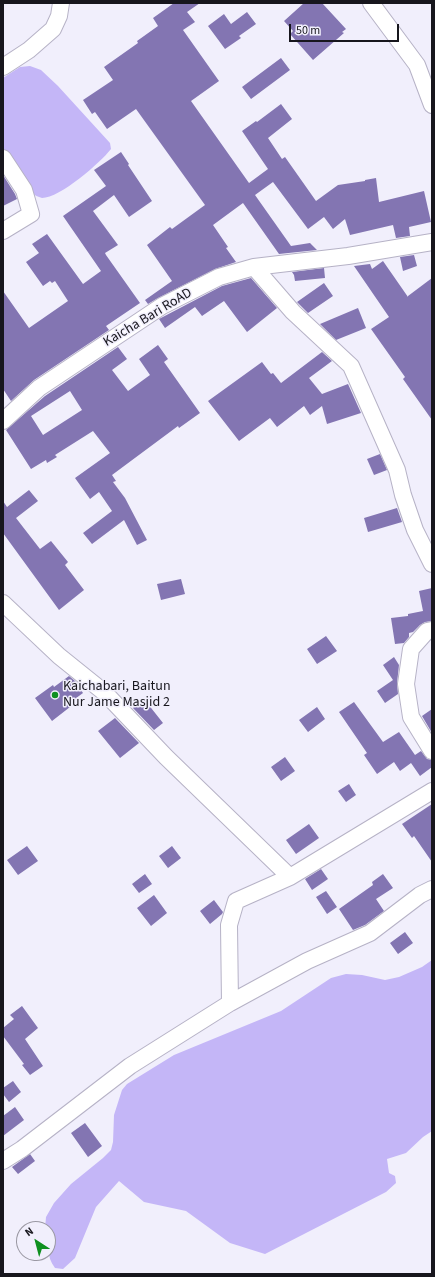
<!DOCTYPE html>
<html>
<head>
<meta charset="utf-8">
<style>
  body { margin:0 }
  #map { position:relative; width:435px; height:1277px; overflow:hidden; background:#f1effc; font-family:"Source Sans 3",sans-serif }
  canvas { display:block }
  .frame { position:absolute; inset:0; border:4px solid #17161d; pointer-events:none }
  .north { position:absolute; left:16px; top:1221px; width:40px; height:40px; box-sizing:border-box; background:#f1effc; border:1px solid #9a98a3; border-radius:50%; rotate:324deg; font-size:11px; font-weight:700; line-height:16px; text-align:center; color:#17161d }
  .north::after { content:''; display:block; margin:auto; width:14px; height:18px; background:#0f9020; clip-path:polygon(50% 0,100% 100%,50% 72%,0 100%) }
  .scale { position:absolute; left:289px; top:24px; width:110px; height:18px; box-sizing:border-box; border:2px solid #17161d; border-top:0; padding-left:5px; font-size:12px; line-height:14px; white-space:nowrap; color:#17161d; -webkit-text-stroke:3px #f1effc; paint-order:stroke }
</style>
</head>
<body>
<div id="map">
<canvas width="435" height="1277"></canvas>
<div class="frame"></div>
<div class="north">N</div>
<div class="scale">50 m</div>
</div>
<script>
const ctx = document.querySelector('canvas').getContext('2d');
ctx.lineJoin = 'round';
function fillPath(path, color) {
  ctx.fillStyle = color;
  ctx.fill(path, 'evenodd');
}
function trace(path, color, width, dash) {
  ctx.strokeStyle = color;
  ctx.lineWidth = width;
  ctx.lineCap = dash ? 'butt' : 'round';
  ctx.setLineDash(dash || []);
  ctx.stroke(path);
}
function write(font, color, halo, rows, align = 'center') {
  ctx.font = font + ' "Source Sans 3",sans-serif';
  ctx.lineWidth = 3;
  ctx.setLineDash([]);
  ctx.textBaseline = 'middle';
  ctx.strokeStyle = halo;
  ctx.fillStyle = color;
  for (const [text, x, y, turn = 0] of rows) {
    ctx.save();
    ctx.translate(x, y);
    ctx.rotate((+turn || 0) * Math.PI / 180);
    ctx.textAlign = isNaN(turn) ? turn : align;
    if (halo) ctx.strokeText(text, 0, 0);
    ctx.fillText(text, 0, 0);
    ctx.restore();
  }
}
fillPath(new Path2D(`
  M 30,66 L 41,70 L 58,86 L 110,143 L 111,149 C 100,163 60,198 42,198 C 38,197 35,195 31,193 L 3,148 L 3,78 L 20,67 Z
  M 432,960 L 432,1131 L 423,1137 L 406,1153 L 387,1159 L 389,1173 L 395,1176 L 396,1183 L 386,1192 L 265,1254 L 230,1243 L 186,1211 L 144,1202 L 119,1181 L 96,1207 L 75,1258 L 63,1269 L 55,1268 C 46,1256 48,1244 48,1229 L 45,1229 L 46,1217 L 54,1203 L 71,1184 L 103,1158 L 111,1150 L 113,1142 L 114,1115 L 122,1090 L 127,1084 L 174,1055 L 281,1011 L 331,978 L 346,974 L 362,975 L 385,980 L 399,977 L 422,967 Z`), '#c4b6f7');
fillPath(new Path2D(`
  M 174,3 L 200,3 L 187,12 L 195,22 L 183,30 L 219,81 L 191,101 L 249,183 L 268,169 L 242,131 L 256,121 L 257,122 L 281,104 L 292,119 L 268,138 L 282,159 L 285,157 L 316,201 L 338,185 L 365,181 L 365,180 L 376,178 L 379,202 L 424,191 L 431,222 L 409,227 L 410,236 L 396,238 L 393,225 L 350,235 L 345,219 L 333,229 L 324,217 L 308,229 L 273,182 L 255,195 L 291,246 L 310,243 L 317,250 L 279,254 L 243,203 L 213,225 L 228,247 L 226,248 L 236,262 L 215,269 L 158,298 L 148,304 L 145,300 L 172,281 L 147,245 L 170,227 L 172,229 L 205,205 L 136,109 L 107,129 L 95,112 L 92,114 L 83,100 L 113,80 L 104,67 L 138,43 L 137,41 L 158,26 L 153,18 Z
  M 304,3 L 322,3 L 346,29 L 342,32 L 344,33 L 313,60 L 290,34 L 293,31 L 284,21 Z
  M 247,12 L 256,24 L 239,36 L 241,38 L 225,49 L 208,26 L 224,14 L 231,24 Z
  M 281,58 L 290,70 L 251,99 L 242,87 Z
  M 121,152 L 129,164 L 128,165 L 152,201 L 129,217 L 114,195 L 93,211 L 118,245 L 105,253 L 106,255 L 140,303 L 106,326 L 109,330 L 34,380 L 11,401 L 3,389 L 3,291 L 29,328 L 68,301 L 55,281 L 52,283 L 50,281 L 43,286 L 26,262 L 39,253 L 32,244 L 47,234 L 83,284 L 101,271 L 63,216 L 106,186 L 94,170 Z
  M 3,175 L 15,194 L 17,199 L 3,206 Z
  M 414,255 L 417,266 L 403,271 L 400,257 Z
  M 383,261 L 408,297 L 408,296 L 432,278 L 432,420 L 403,379 L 405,377 L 371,329 L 389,317 L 354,266 L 370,264 L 372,269 Z
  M 324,268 L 325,278 L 295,281 L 294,275 L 292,272 Z
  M 251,278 L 277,308 L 247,332 L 224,301 L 202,316 L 195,307 L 165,328 L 159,319 L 222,286 Z
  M 324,283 L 333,296 L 308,313 L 297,302 Z
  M 358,308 L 366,328 L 336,340 L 320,324 Z
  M 158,345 L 168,359 L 164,362 L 200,413 L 179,428 L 178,426 L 112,475 L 116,481 L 113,482 L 125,498 L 147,540 L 137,545 L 124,520 L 92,544 L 83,533 L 112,511 L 99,492 L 90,499 L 75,478 L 110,453 L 93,431 L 55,455 L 57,457 L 47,463 L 46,460 L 31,469 L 6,430 L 45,396 L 118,347 L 127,359 L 112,370 L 128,391 L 150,375 L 139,359 ZM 70,391 L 82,410 L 43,435 L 31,416 Z
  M 322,352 L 332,361 L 309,378 L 322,394 L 348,384 L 361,413 L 327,424 L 322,406 L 310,415 L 304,406 L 277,427 L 270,418 L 239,441 L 208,401 L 262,362 L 271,374 L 273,373 L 281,383 Z
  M 380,454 L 387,470 L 374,475 L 367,459 Z
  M 29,490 L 38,501 L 16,518 L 40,549 L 51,541 L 68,562 L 65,565 L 84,590 L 59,610 L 3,533 L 3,501 L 7,507 Z
  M 397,508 L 402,522 L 368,532 L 364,518 Z
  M 181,579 L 185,594 L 161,600 L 157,584 Z
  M 432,588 L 432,621 L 425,622 L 420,625 L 413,632 L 409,633 L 409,637 L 404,643 L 395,644 L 391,618 L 408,616 L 408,614 L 423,611 L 419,591 Z
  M 326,636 L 337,651 L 317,664 L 307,649 Z
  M 394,657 L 399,665 L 397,683 L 398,694 L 385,703 L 377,691 L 393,680 L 383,665 Z
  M 69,676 L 75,681 L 83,693 L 68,704 L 70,707 L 52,721 L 35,698 L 53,685 L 54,687 Z
  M 144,699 L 163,723 L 154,730 L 133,708 Z
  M 354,702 L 383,742 L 399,732 L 415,755 L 421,751 L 427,759 L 432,760 L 432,767 L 420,776 L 411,763 L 400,771 L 394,762 L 377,774 L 364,755 L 367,753 L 339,712 Z
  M 317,707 L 325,719 L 308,732 L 299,720 Z
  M 432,709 L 432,733 L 422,716 Z
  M 115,718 L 139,743 L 120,758 L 98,731 Z
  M 285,757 L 295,771 L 281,781 L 271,767 Z
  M 349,784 L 356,795 L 346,802 L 338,791 Z
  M 432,804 L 432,862 L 414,836 L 412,838 L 402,824 Z
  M 309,824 L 319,838 L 296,854 L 286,840 Z
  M 27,846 L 38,861 L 18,875 L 7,860 Z
  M 172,846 L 181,858 L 168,868 L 159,856 Z
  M 321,869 L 328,879 L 312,890 L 305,879 Z
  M 145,874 L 152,884 L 139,893 L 132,884 Z
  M 383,874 L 393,888 L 376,899 L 384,911 L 365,925 L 353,930 L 339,909 L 373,885 L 372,882 Z
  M 326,891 L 337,907 L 327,914 L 316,897 Z
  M 154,895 L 167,913 L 151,926 L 137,908 Z
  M 214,900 L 223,912 L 222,914 L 210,924 L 200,911 Z
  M 405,932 L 413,943 L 398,954 L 390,943 Z
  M 22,1006 L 38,1028 L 25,1039 L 43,1066 L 30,1075 L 22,1065 L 24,1064 L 3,1036 L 3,1028 L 14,1019 L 10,1015 Z
  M 13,1081 L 21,1092 L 9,1102 L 3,1094 L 3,1088 Z
  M 15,1107 L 24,1120 L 3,1136 L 3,1116 Z
  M 85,1123 L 102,1146 L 88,1157 L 71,1133 Z
  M 30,1154 L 35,1161 L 18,1174 L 12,1167 Z`), '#8375b2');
const street = new Path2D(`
  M 371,3 L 417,65 L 432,105
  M 3,67 L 29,50 L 53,29 L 59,16 L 61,3
  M 3,158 L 24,190 L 31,214 L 3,231
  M 254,267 L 293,312 L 351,366 L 397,470 L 403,495 L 415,530 L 432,564
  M 3,421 L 39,388 L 162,306 L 219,277 L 254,267 L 348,256 L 432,242
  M 3,603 L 59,656 L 105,693 L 166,757 L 290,877
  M 432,630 L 427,631 L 411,649 L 406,684 L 411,717 L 432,751
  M 230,1003 L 229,925 L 236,901 L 290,877 L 432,791
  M 3,1161 L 22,1149 L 130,1066 L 230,1003 L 307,961 L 370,933 L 420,895 L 432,889`);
trace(street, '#b6b2c6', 18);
trace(street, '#fff', 16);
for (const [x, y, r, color] of [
  [55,695,4,"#0f9020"]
]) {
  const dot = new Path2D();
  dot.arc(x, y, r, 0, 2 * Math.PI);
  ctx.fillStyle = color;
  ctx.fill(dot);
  trace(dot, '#f1effc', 1.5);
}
write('14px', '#17161d', '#f1effc', [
  ["Kaicha Bari RoAD",148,318,-31]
]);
write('14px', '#17161d', '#f1effc', [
  ["Kaichabari, Baitun",63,687],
  ["Nur Jame Masjid 2",63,703]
], 'left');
</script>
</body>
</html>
